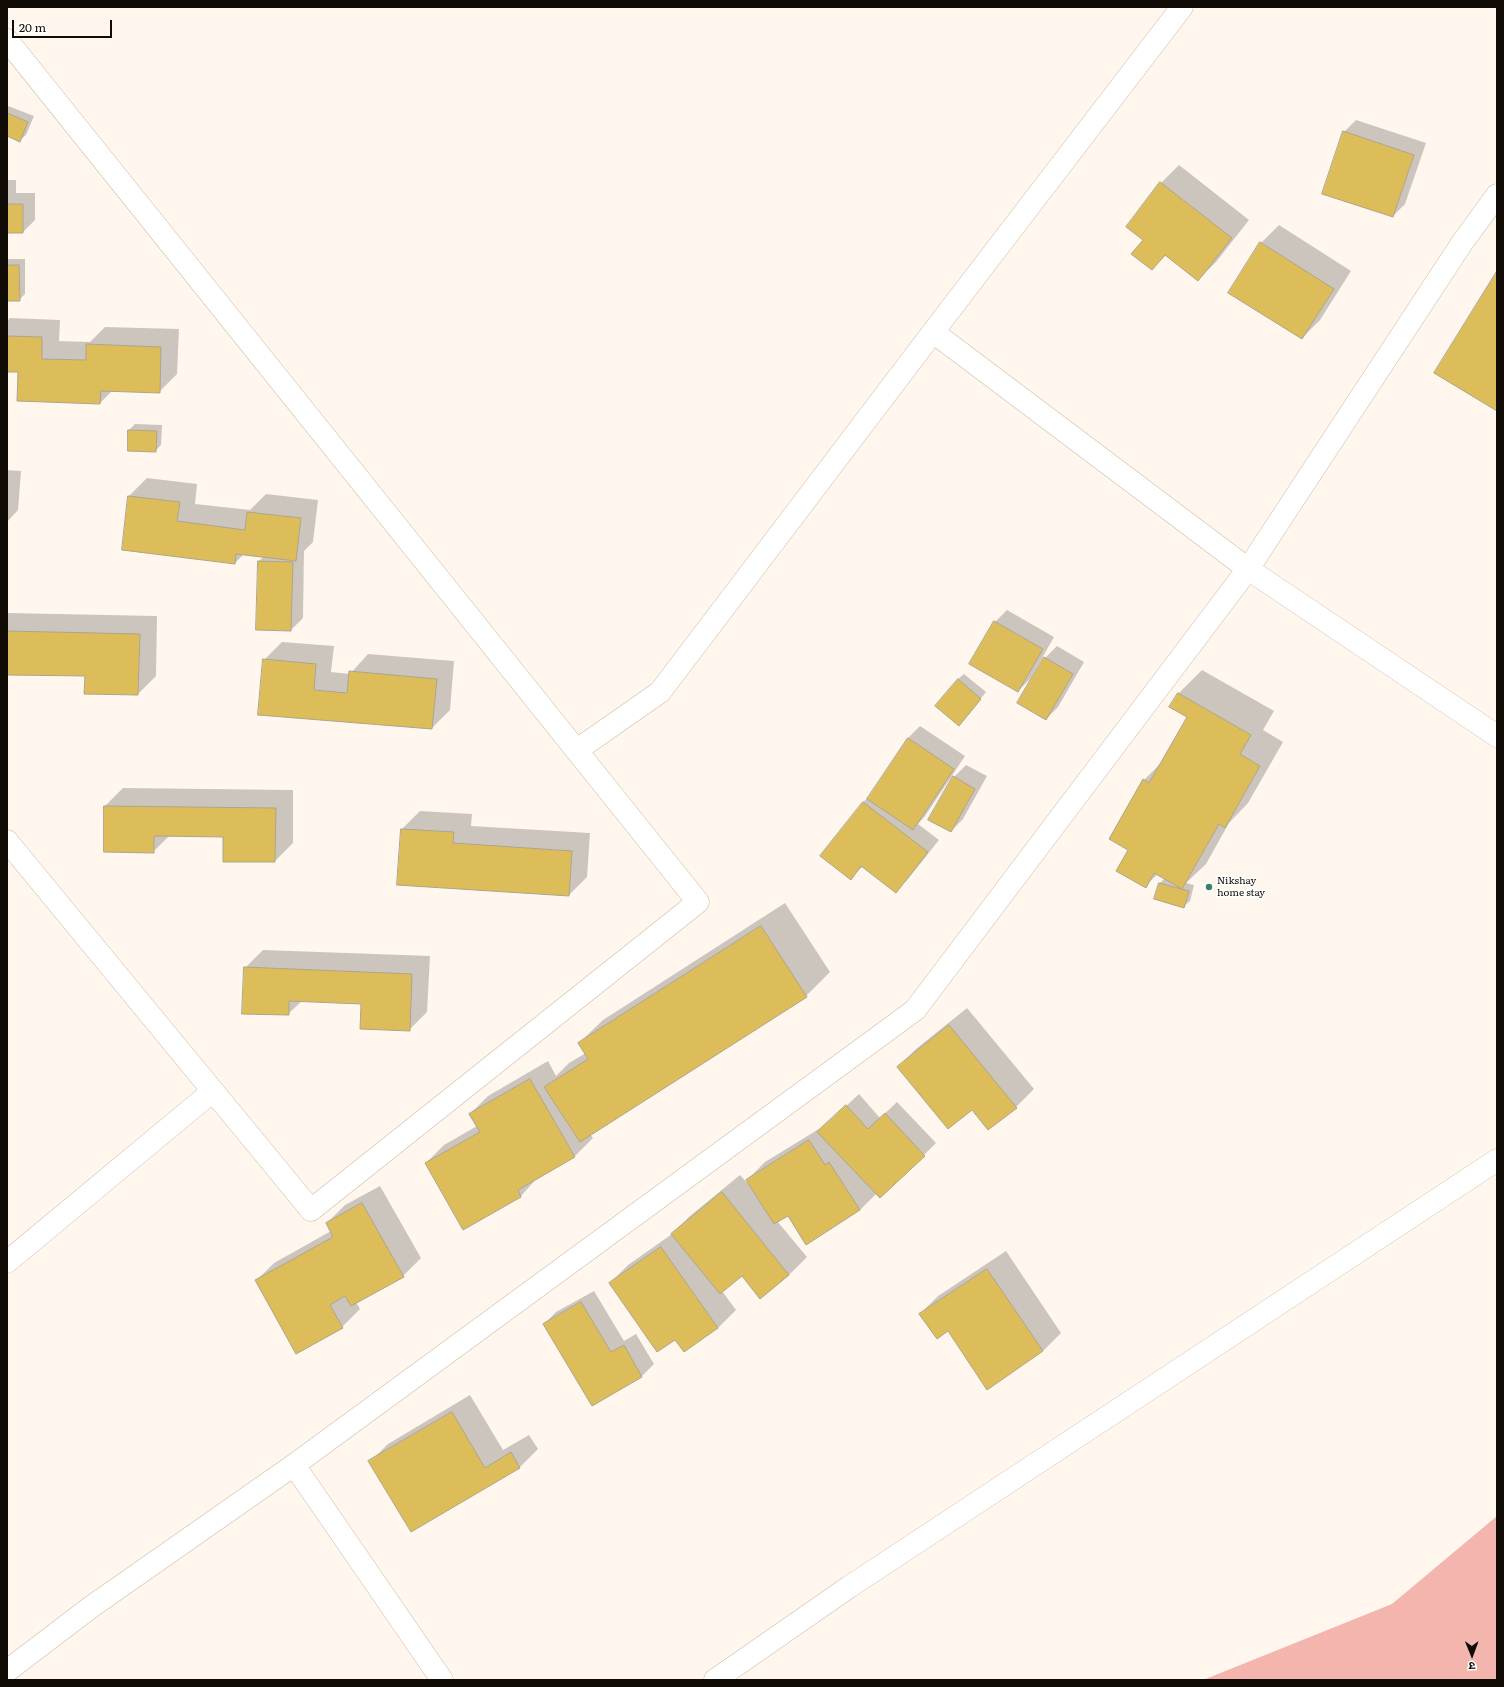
<!DOCTYPE html>
<html>
<head>
<meta charset="utf-8">
<style>
  body { margin:0 }
  #map { position:relative; width:1504px; height:1687px; overflow:hidden; background:#fff7ee; font-family:Literata,"Noto Sans Devanagari",serif }
  canvas { display:block }
  .frame { position:absolute; inset:0; border:8px solid #110b05; pointer-events:none }
  .north { position:absolute; left:1452px; top:1635px; width:40px; height:40px; -webkit-text-stroke:3px #fff; paint-order:stroke; rotate:179deg; font-size:11px; font-weight:700; line-height:16px; text-align:center; color:#110b05 }
  .north::after { content:''; display:block; margin:auto; width:14px; height:18px; background:#110b05; clip-path:polygon(50% 0,100% 100%,50% 72%,0 100%) }
  .scale { position:absolute; left:12px; top:20px; width:100px; height:18px; box-sizing:border-box; border:2px solid #110b05; border-top:0; padding-left:5px; font-size:12px; line-height:14px; white-space:nowrap; color:#110b05; -webkit-text-stroke:3px #fff; paint-order:stroke }
</style>
</head>
<body>
<div id="map">
<canvas width="1504" height="1687"></canvas>
<div class="frame"></div>
<div class="north">उ</div>
<div class="scale">20 m</div>
</div>
<script>
const ctx = document.querySelector('canvas').getContext('2d');
ctx.lineJoin = 'round';
function fillPath(path, color) {
  ctx.fillStyle = color;
  ctx.fill(path, 'evenodd');
}
function trace(path, color, width, dash) {
  ctx.strokeStyle = color;
  ctx.lineWidth = width;
  ctx.lineCap = dash ? 'butt' : 'round';
  ctx.setLineDash(dash || []);
  ctx.stroke(path);
}
function write(font, color, halo, rows, align = 'center') {
  ctx.font = font + ' Literata,serif';
  ctx.lineWidth = 3;
  ctx.setLineDash([]);
  ctx.textBaseline = 'middle';
  ctx.strokeStyle = halo;
  ctx.fillStyle = color;
  for (const [text, x, y, turn = 0] of rows) {
    ctx.save();
    ctx.translate(x, y);
    ctx.rotate((+turn || 0) * Math.PI / 180);
    ctx.textAlign = isNaN(turn) ? turn : align;
    if (halo) ctx.strokeText(text, 0, 0);
    ctx.fillText(text, 0, 0);
    ctx.restore();
  }
}
fillPath(new Path2D(`
  M 1497,1516 L 1497,1680 L 1203,1680 L 1392,1604 Z`), '#f3b5ae');
fillPath(new Path2D(`
  M 8,106 L 34,116 L 26,135 L 20,140 L 7,135 Z
  M 1356,120 L 1426,143 L 1405,204 L 1393,216 L 1344,132 Z
  M 1179,165 L 1249,220 L 1216,262 L 1198,280 L 1166,255 L 1152,269 L 1144,239 L 1127,226 L 1161,183 Z
  M 7,180 L 16,180 L 16,193 L 35,193 L 35,220 L 23,232 L 7,232 Z
  M 1279,225 L 1351,271 L 1320,320 L 1302,338 L 1261,243 Z
  M 7,259 L 25,259 L 25,294 L 19,300 L 7,300 Z
  M 10,318 L 60,320 L 59,341 L 90,342 L 105,327 L 179,329 L 177,374 L 159,392 L 112,391 L 100,403 L 19,371 L 7,371 L 7,321 Z
  M 135,424 L 162,425 L 161,445 L 155,451 L 129,430 Z
  M 7,470 L 21,471 L 18,510 L 7,522 Z
  M 147,478 L 197,484 L 195,504 L 250,510 L 266,494 L 318,500 L 313,542 L 304,551 L 303,618 L 291,630 L 257,629 L 259,561 L 264,556 L 244,554 L 235,563 L 123,549 L 129,496 Z
  M 1007,610 L 1054,637 L 1030,679 L 1018,691 L 995,622 Z
  M 7,613 L 157,616 L 156,676 L 138,694 L 85,693 L 86,675 L 7,674 Z
  M 282,642 L 334,646 L 331,672 L 350,674 L 368,654 L 454,661 L 450,710 L 432,728 L 259,714 L 264,660 Z
  M 1057,646 L 1084,662 L 1058,707 L 1046,719 L 1045,658 Z
  M 1202,670 L 1274,711 L 1263,730 L 1283,742 L 1248,803 L 1229,823 L 1206,864 L 1186,883 L 1194,885 L 1190,901 L 1184,906 L 1156,898 L 1160,883 L 1165,878 L 1158,874 L 1145,886 L 1129,849 L 1110,839 L 1144,780 L 1163,761 L 1188,716 L 1171,707 L 1179,693 Z
  M 964,674 L 986,692 L 964,719 L 958,679 Z
  M 920,726 L 965,756 L 925,816 L 918,824 L 939,840 L 908,879 L 896,891 L 863,866 L 851,878 L 863,802 L 871,795 L 908,738 Z
  M 966,765 L 987,776 L 963,819 L 951,831 L 954,777 Z
  M 123,788 L 293,790 L 293,843 L 275,861 L 224,836 L 170,835 L 153,852 L 105,851 L 105,806 Z
  M 420,811 L 472,814 L 471,826 L 590,833 L 587,877 L 569,895 L 402,829 Z
  M 785,903 L 830,972 L 806,996 L 590,1134 L 593,1138 L 575,1156 L 538,1177 L 521,1196 L 426,1163 L 444,1145 L 477,1126 L 470,1114 L 488,1096 L 548,1061 L 556,1076 L 569,1063 L 586,1053 L 579,1043 L 603,1020 Z
  M 263,950 L 430,956 L 427,1012 L 409,1030 L 362,1003 L 302,1001 L 288,1014 L 245,968 Z
  M 967,1008 L 1034,1089 L 1016,1107 L 898,1067 L 916,1049 Z
  M 859,1094 L 880,1118 L 897,1102 L 936,1143 L 924,1155 L 877,1193 L 860,1210 L 788,1214 L 777,1221 L 807,1257 L 789,1275 L 761,1298 L 742,1275 L 722,1291 L 736,1310 L 718,1328 L 684,1351 L 675,1338 L 610,1283 L 628,1265 L 672,1234 L 690,1216 L 740,1175 L 752,1188 L 747,1180 L 765,1162 L 827,1124 Z
  M 380,1186 L 421,1258 L 403,1276 L 356,1302 L 360,1309 L 342,1327 L 256,1281 L 274,1263 L 331,1231 L 327,1223 L 345,1205 Z
  M 1006,1251 L 1061,1333 L 1043,1351 L 948,1330 L 920,1314 L 938,1296 Z
  M 594,1291 L 624,1341 L 636,1334 L 654,1364 L 642,1376 L 592,1405 L 544,1324 L 556,1312 Z
  M 470,1395 L 503,1450 L 529,1435 L 538,1449 L 520,1467 L 411,1531 L 370,1462 L 388,1444 Z`), '#0003');
const building = new Path2D(`
  M 7,113 L 28,122 L 20,142 L 7,136 Z
  M 1343,131 L 1414,155 L 1393,217 L 1322,194 Z
  M 1160,182 L 1232,238 L 1198,281 L 1165,255 L 1152,270 L 1131,254 L 1143,240 L 1126,227 Z
  M 7,204 L 23,204 L 23,233 L 7,233 Z
  M 1260,242 L 1334,289 L 1302,339 L 1228,293 Z
  M 7,265 L 19,265 L 20,301 L 7,301 Z
  M 1497,271 L 1497,411 L 1434,373 Z
  M 7,336 L 42,337 L 42,359 L 86,360 L 86,344 L 161,347 L 160,393 L 101,391 L 100,404 L 17,401 L 18,372 L 7,372 Z
  M 128,430 L 157,431 L 156,452 L 128,451 Z
  M 128,496 L 180,502 L 177,521 L 245,530 L 247,512 L 301,518 L 296,561 L 236,554 L 235,564 L 122,550 Z
  M 258,561 L 293,562 L 291,631 L 256,630 Z
  M 994,621 L 1043,649 L 1018,692 L 969,664 Z
  M 7,631 L 140,634 L 138,695 L 84,694 L 85,676 L 7,675 Z
  M 1044,657 L 1073,674 L 1046,720 L 1017,703 Z
  M 263,659 L 316,664 L 314,690 L 347,693 L 349,671 L 437,679 L 432,729 L 258,715 Z
  M 958,679 L 981,699 L 959,726 L 935,706 Z
  M 1178,693 L 1251,735 L 1240,754 L 1260,766 L 1225,828 L 1219,824 L 1182,889 L 1154,873 L 1146,888 L 1116,871 L 1128,850 L 1109,839 L 1143,779 L 1149,783 L 1187,717 L 1169,707 Z
  M 908,738 L 954,769 L 913,830 L 867,799 Z
  M 953,776 L 975,789 L 951,832 L 928,820 Z
  M 863,802 L 928,852 L 896,893 L 861,866 L 851,880 L 820,856 Z
  M 104,806 L 276,808 L 275,862 L 223,862 L 223,837 L 154,836 L 154,853 L 104,852 Z
  M 401,829 L 454,832 L 453,843 L 572,851 L 569,896 L 397,885 Z
  M 1159,883 L 1189,891 L 1184,908 L 1154,899 Z
  M 761,926 L 807,997 L 580,1142 L 544,1087 L 588,1059 L 578,1043 Z
  M 244,967 L 412,974 L 410,1031 L 360,1029 L 361,1004 L 289,1001 L 289,1015 L 242,1014 Z
  M 949,1025 L 1017,1108 L 988,1130 L 972,1110 L 948,1129 L 897,1067 Z
  M 530,1079 L 575,1157 L 518,1190 L 521,1197 L 463,1230 L 425,1163 L 480,1132 L 469,1114 Z
  M 846,1105 L 868,1129 L 885,1113 L 925,1156 L 880,1198 L 817,1132 Z
  M 809,1140 L 825,1165 L 829,1162 L 860,1210 L 806,1245 L 788,1216 L 774,1224 L 746,1180 Z
  M 722,1192 L 789,1275 L 760,1299 L 742,1276 L 720,1294 L 671,1234 Z
  M 362,1203 L 404,1277 L 351,1306 L 345,1296 L 330,1305 L 343,1328 L 296,1354 L 255,1280 L 333,1237 L 326,1223 Z
  M 661,1247 L 718,1328 L 684,1352 L 675,1340 L 657,1352 L 609,1283 Z
  M 987,1269 L 1043,1351 L 987,1390 L 948,1331 L 937,1339 L 919,1314 Z
  M 581,1302 L 611,1352 L 624,1345 L 642,1377 L 592,1406 L 543,1324 Z
  M 452,1412 L 485,1468 L 511,1452 L 520,1468 L 411,1532 L 368,1461 Z`);
fillPath(building, '#ddbd5a');
trace(building, '#ada48c', 1);
const minor = new Path2D(`
  M 7,40 L 698,902 L 311,1210 L 7,841
  M 1497,195 L 1462,243 L 1248,569 L 1497,736
  M 933,332 L 1182,7
  M 7,1262 L 213,1091
  M 294,1465 L 442,1680
  M 7,1671 L 91,1607 L 294,1465 L 915,1010 L 1248,569 L 933,332 L 660,692 L 577,750
  M 715,1680 L 849,1587 L 1497,1160`);
trace(minor, '#cdbaa6', 23);
trace(minor, '#fff', 22);
for (const [x, y, r, color] of [
  [1209,887,4,"#3c7f70"]
]) {
  const dot = new Path2D();
  dot.arc(x, y, r, 0, 2 * Math.PI);
  ctx.fillStyle = color;
  ctx.fill(dot);
  trace(dot, '#fff', 1.5);
}
write('10px', '#110b05', '#fff', [
  ["Nikshay",1217,881],
  ["home stay",1217,893]
], 'left');
</script>
</body>
</html>
